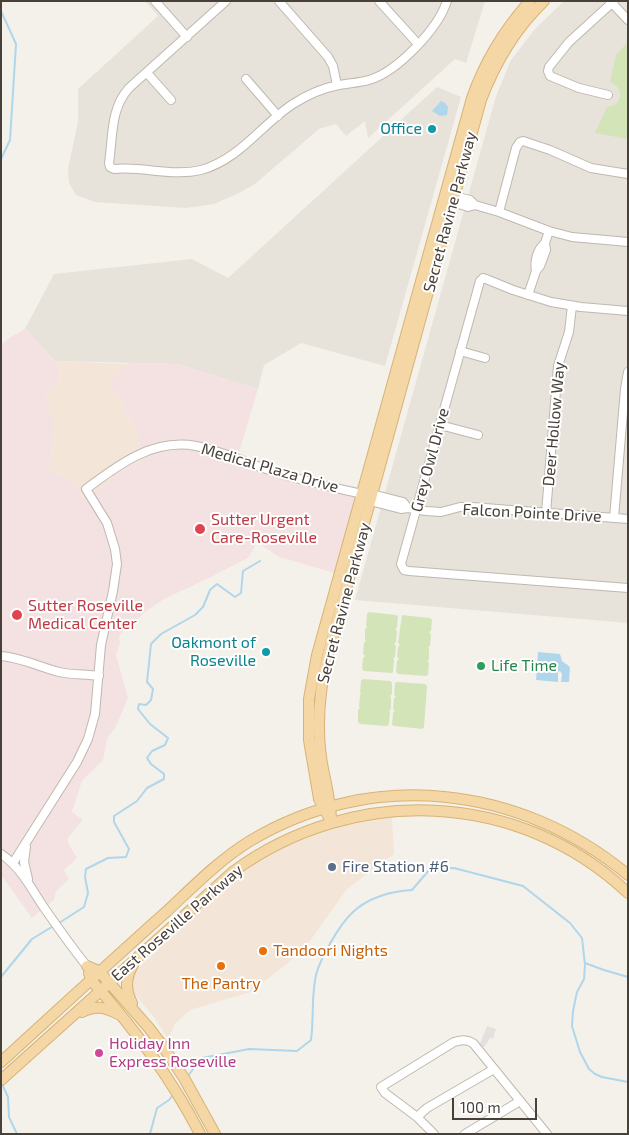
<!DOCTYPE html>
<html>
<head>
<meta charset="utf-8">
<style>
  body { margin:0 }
  #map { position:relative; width:629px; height:1135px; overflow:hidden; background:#f4f1eb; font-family:"Exo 2",sans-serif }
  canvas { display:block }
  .frame { position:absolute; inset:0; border:2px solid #48413a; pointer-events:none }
  .scale { position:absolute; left:452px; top:1098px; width:85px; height:22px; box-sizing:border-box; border:2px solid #48413a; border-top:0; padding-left:6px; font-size:15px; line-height:18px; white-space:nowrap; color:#48413a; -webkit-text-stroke:4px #fff; paint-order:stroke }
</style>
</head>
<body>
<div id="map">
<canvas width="629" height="1135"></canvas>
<div class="frame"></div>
<div class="scale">100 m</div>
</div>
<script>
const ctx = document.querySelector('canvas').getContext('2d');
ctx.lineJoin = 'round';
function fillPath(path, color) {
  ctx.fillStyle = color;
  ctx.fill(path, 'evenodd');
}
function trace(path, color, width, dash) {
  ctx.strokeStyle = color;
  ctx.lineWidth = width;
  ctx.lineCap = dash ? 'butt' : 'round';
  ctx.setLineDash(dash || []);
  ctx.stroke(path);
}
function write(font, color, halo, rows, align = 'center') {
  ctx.font = font + ' "Exo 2",sans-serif';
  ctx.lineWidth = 4;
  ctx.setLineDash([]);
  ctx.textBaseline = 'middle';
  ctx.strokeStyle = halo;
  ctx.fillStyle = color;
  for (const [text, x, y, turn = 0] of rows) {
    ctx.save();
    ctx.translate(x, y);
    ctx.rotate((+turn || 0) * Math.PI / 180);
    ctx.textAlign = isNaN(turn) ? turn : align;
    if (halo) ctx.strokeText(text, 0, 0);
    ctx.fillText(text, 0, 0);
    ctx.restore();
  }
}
fillPath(new Path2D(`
  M 145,1 L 485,1 L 466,63 L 455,59 L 368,138 L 365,121 L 346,136 L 336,124 L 319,129 L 255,184 L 239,193 L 214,204 L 186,208 L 95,202 L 76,195 L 69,183 L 68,169 L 78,122 L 78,89 L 158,16 Z
  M 564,1 L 628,1 L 628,623 L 355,600 L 496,96 L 511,60 L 535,29 Z
  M 437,87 L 461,97 L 385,366 L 301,343 L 264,365 L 258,389 L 177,364 L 55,361 L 25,329 L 54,274 L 192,259 L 228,278 Z`), '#e7e2da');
fillPath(new Path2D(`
  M 55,361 L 129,364 L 109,384 L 124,404 L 124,412 L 134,424 L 143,460 L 116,474 L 98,490 L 83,498 L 79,490 L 67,478 L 49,471 L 52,449 L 45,394 L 59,382 L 60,367 Z
  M 392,816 L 394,854 L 347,889 L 303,951 L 251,992 L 190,1010 L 174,1025 L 171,1033 L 167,1038 L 154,1017 L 133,993 L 130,986 L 132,974 L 219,891 L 256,863 L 281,848 L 324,831 L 351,823 Z`), '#f3e6d9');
fillPath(new Path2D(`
  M 25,329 L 60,367 L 59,382 L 45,394 L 53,424 L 52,449 L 49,471 L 67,478 L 79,490 L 83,498 L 98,490 L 116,474 L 143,460 L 134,424 L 124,412 L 124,404 L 109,384 L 129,363 L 177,364 L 258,389 L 236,462 L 276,475 L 357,496 L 335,573 L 279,557 L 257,542 L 248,558 L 211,577 L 164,599 L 145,612 L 134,623 L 123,631 L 119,637 L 120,643 L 116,655 L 128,698 L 116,726 L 107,739 L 103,760 L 82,781 L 72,812 L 83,820 L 68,838 L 68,843 L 77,858 L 64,870 L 69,879 L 56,891 L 54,900 L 32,918 L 1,875 L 1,346 L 9,338 Z`), '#f3e2e1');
fillPath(new Path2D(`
  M 628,42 L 628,139 L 595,133 L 607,107 C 623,106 625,88 610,82 L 616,55 Z
  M 369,612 L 396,615 L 398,616 L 397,628 L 395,629 L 397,631 L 396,642 L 394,644 L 396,646 L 395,657 L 393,658 L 394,660 L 393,672 L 392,673 L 364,671 L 362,669 L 363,658 L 365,656 L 363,654 L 364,643 L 366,641 L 365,640 L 365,629 L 367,627 L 366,625 L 367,614 Z
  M 402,615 L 430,618 L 432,620 L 431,631 L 429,632 L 431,635 L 430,646 L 428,647 L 429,649 L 429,660 L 427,661 L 429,663 L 428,675 L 426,676 L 398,674 L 396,672 L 397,661 L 399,659 L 397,657 L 398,647 L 400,645 L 398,643 Z
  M 363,679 L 390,681 L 392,683 L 392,694 L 390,696 L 391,698 L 391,709 L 389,711 L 390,712 L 389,724 L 387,726 L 360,724 L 358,722 L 358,710 L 360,708 L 359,707 L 360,695 L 361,694 L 360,692 L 361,681 Z
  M 397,682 L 425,684 L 427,686 L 424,727 L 422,729 L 394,726 L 392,725 L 393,713 L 395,711 L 393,709 L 394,698 L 396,697 L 394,695 L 395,683 Z`), '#d4e4b9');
fillPath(new Path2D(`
  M 487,1026 L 496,1029 L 493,1039 L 490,1038 L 486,1045 L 482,1048 L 479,1044 L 481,1041 Z`), '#e3e1df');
fillPath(new Path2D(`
  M 441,101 L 445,103 L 448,107 L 447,115 L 440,116 L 432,111 Z
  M 538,652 L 560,654 L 562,661 L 570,667 L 569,682 L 561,682 L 562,674 L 560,671 L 558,672 L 558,682 L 536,680 L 537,670 L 548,671 L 549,670 L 537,668 Z`), '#afd6ea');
trace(new Path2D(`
  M 1,11 L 16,44 L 10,140 L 1,159
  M 59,923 L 84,907 L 88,893 L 85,877 L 86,869 L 108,858 L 126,857 L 129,849 L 114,822 L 114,816 L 137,801 L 147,788 L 164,779 L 164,774 L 151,764 L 147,758 L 152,751 L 165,745 L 168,738 L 150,724 L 138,709 L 139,704 L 146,705 L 151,700 L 153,689 L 147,682 L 151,644 L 161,634 L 195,615 L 203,607 L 210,590 L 217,584 L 235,597 L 241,593 L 243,571 L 260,561
  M 585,963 L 604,970 L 628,977
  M 1,977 L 32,939 L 55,925
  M 187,1077 L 202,1058 L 249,1049 L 297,1051 L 311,1040 C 314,1019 311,997 316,975 C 320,959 339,925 352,913 C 367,898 391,891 412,890 L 430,869 L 454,868 L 523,886 L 570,923 L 582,938 L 585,965 L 584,979 L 577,992 L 573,1011 L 572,1026 L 580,1052 L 589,1069 L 595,1074 L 602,1077 L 628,1082
  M 2,1084 L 8,1097 L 9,1117 L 17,1134
  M 150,1134 L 157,1108 L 169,1100 L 173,1095`), '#afd6ea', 2);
const minor = new Path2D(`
  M 155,1 L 187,37
  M 226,1 L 129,88 C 110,109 113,137 109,163 L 110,167 L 114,169 C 143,166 172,177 201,170 C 239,160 262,124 293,104 C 307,95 323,88 339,85 C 349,83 359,83 369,80 C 397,72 438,29 447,1
  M 279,1 L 328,57 L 333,66 L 337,85
  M 379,1 L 418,44
  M 610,1 L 628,20
  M 147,73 L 171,100
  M 246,79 L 278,116
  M 608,95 L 579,88 L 550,76 L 548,71 L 549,67 L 569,42 L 614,1
  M 454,196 L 470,200 L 475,205
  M 453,202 L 468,207 L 475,205 L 499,212 L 549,231 L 572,237 L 628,242
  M 499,212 L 516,148 L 520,142 L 523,141 L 550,150 L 591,168 L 628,174
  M 536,271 C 534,261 537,250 545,243
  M 528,295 L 536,271 L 540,266 L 546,250 L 545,243 L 549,231
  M 628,311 L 581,307 L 551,302 L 513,290 L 486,279 L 483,278 L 480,281 L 401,564 L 404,570 L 409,571 L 628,588
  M 460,351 L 485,358
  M 440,425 L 478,435
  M 372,494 L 403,502 L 408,508 L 426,511 L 441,512 L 460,507 L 472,507 L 628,519
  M 370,501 L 401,509 L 408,508
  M 546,513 L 558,366 L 569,332 L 572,306
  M 614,518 L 625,389 L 628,372
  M 1,656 C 23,658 39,667 59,672 C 72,675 85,674 99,676
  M 26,847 L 24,862 L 28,879
  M 1,854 C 21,867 32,890 45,909 C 59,929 72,948 87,966
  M 13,863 L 77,762 L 88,739 L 95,714 L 101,645 L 113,591 L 117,564 L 115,549 L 107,523 L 86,489 C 118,465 153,438 196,446 C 221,451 245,462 269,470 C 299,480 331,487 362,494
  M 417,1117 L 427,1108 L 494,1069
  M 434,1134 L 417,1117 L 385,1093 L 381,1087 L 454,1042 C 461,1040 466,1039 473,1043 L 547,1134
  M 465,1134 L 520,1101`);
const major = new Path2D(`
  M 331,818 C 330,796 324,778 321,757 C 316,722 320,688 328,654 L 481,100 C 495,63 515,29 544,1
  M 332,823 L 319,799 L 309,740 L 309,699 L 317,655 L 472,98 C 485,61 504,30 530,1
  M 87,966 L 99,971 L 149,1028 L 162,1045 L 184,1078 L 215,1134
  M 89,973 L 91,980 C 133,1027 171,1077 200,1134
  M 132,1003 C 125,990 125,978 133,965
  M 82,1012 C 95,1005 105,1007 118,1014
  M 1,1062 C 56,1012 111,961 166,912 C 193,887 219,860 250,841 C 372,768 520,785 628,875
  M 1,1080 L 234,871 C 354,784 519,790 628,893`);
trace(minor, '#bfb8af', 10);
trace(major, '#d8b275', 12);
trace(minor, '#fff', 8);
trace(major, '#f4d7a4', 10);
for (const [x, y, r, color] of [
  [432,129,5,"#0f9aa8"],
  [200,529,6,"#e0444e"],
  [17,615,6,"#e0444e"],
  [266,652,5,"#0f9aa8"],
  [481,666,5,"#2e9e5b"],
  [332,867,5,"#5c6f8a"],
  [263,951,5,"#e8710a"],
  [221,966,5,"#e8710a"],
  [99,1053,5,"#d1479c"]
]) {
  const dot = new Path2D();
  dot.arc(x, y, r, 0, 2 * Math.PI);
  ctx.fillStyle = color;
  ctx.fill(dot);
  trace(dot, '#fff', 2);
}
write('16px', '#0d838f', '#fff', [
  ["Office",422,129],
  ["Oakmont of",256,643],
  ["Roseville",256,661]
], 'right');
write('16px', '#48413a', '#fff', [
  ["Secret Ravine Parkway",450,212,-75],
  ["Deer Hollow Way",554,424,-85],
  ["Grey Owl Drive",430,460,-75],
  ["Medical Plaza Drive",270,468,16],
  ["Falcon Pointe Drive",532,513,3],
  ["Secret Ravine Parkway",344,603,-75],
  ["East Roseville Parkway",177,923,-41]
]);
write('16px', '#be3a42', '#fff', [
  ["Sutter Urgent",211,520],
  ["Care-Roseville",211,538],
  ["Sutter Roseville",28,606],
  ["Medical Center",28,624]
], 'left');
write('16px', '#27864d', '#fff', [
  ["Life Time",491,666]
], 'left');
write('16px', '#4e5e75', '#fff', [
  ["Fire Station #6",342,867]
], 'left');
write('16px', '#c56008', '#fff', [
  ["Tandoori Nights",273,951],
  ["The Pantry",221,984,"center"]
], 'left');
write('16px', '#b23c85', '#fff', [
  ["Holiday Inn",109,1044],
  ["Express Roseville",109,1062]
], 'left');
</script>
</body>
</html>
